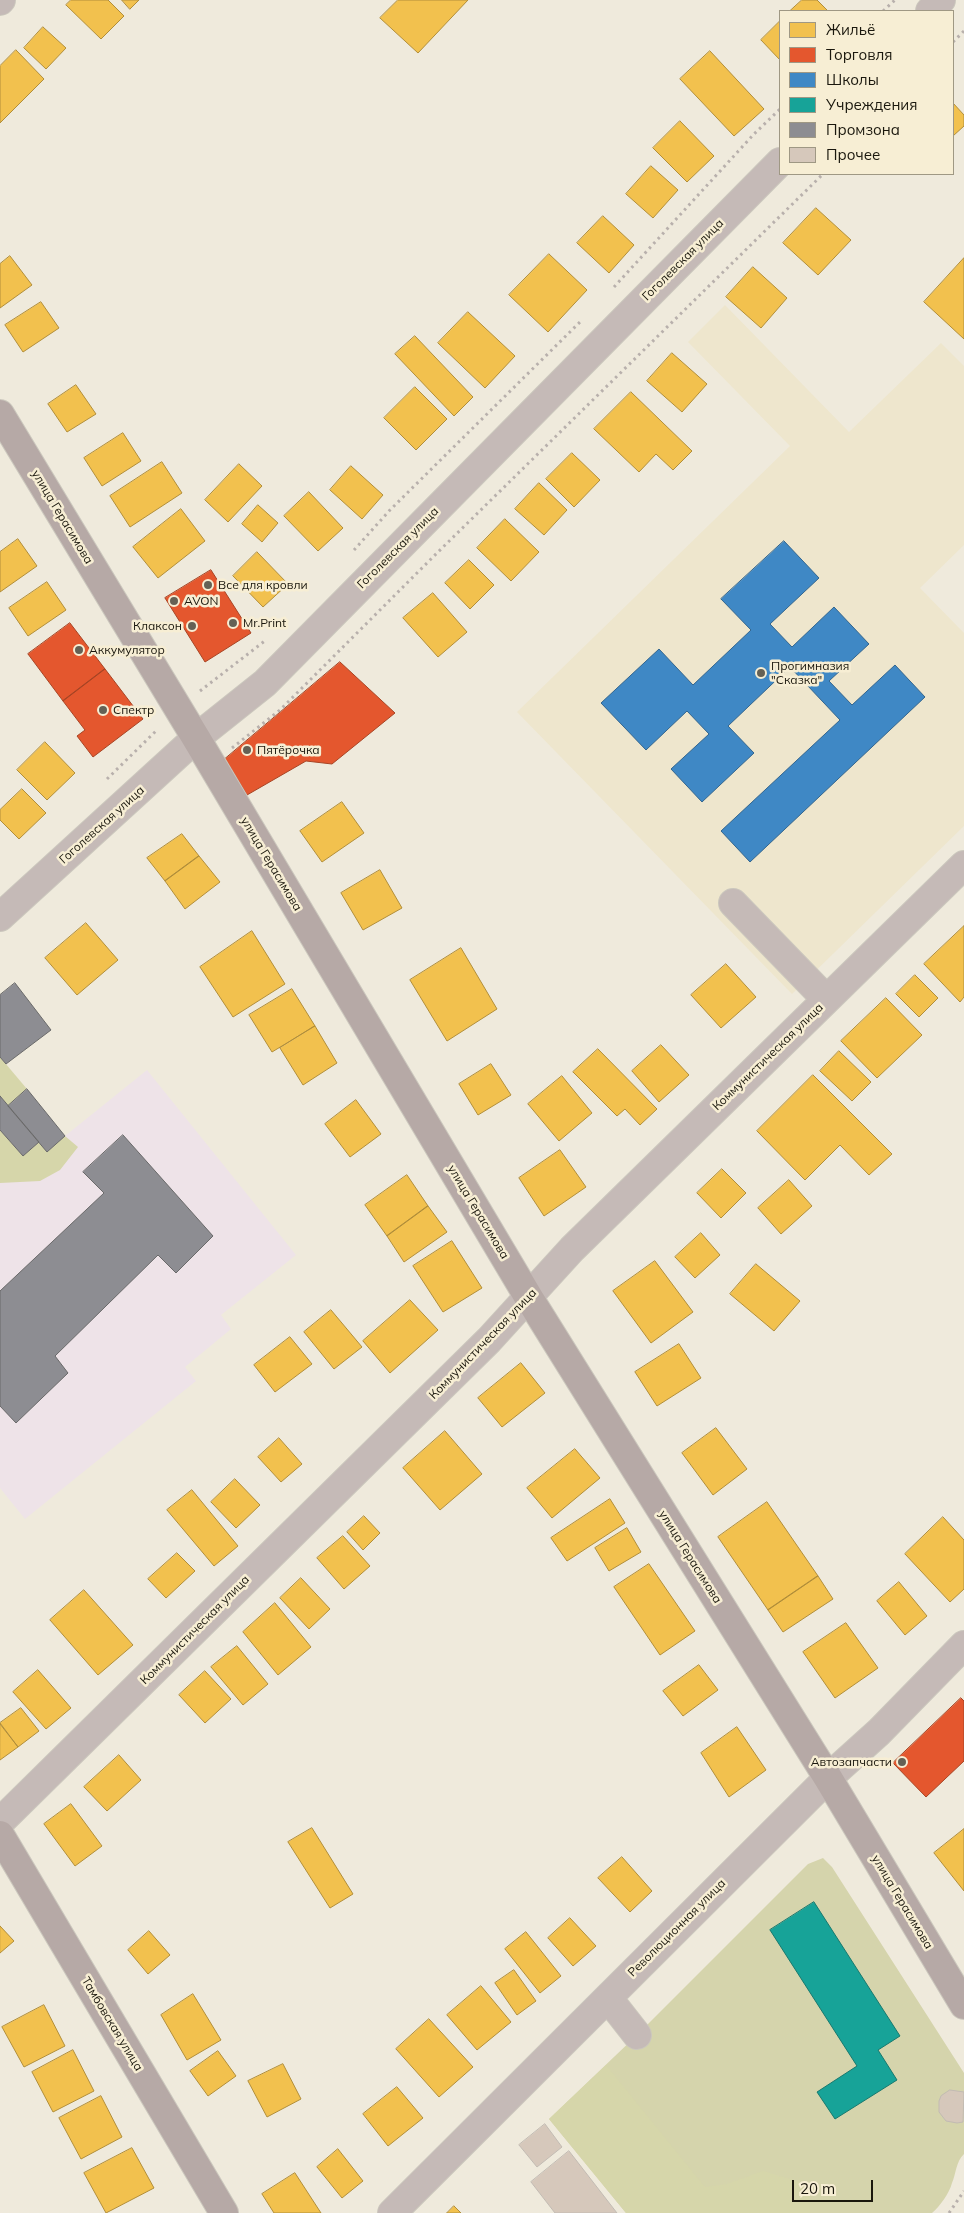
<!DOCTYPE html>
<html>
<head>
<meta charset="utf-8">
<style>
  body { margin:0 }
  #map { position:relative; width:964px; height:2213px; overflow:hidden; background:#efeadc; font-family:Mulish,sans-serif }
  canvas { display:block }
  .legend { position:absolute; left:779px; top:10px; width:175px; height:165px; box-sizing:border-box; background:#f7eed4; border:1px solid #9f9884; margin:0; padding:6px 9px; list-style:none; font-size:15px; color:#1a170d }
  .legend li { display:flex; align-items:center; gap:10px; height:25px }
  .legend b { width:25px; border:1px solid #9f9884 }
  .scale { position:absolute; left:792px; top:2180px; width:81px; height:22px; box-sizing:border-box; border:2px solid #1a170d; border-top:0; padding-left:6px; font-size:15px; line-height:18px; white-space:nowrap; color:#1a170d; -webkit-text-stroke:4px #f7eed4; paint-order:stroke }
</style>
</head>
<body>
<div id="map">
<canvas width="964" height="2213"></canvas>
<ul class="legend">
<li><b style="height:14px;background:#f2c14e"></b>Жильё</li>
<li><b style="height:14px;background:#e4572e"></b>Торговля</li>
<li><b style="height:14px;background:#3f88c5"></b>Школы</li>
<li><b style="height:14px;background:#17a398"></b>Учреждения</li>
<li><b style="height:14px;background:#8d8d92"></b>Промзона</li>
<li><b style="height:14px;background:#d6c8bb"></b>Прочее</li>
</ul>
<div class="scale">20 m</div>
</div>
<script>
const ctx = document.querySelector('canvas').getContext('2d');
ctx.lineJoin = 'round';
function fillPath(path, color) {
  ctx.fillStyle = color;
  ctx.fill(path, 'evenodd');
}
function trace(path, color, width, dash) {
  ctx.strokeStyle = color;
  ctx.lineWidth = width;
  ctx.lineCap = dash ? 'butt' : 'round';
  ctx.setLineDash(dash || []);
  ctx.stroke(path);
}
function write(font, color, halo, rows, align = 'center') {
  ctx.font = font + ' Mulish,sans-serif';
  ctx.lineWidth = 5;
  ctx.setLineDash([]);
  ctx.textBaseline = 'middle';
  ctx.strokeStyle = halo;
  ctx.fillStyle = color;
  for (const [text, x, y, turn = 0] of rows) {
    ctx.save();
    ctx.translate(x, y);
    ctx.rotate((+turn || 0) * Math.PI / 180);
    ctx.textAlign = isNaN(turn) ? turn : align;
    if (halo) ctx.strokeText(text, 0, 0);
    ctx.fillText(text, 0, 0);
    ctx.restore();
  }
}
fillPath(new Path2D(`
  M 0,1057 L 65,1136 L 147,1070 L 296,1255 L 221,1315 L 231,1329 L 185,1367 L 196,1381 L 25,1519 L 0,1488 Z`), '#eee3e8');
fillPath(new Path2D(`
  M 725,305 L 849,432 L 941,343 L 964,366 L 964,545 L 920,588 L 964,633 L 964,826 L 792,994 L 517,712 L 790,446 L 688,342 Z`), '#eee6cd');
fillPath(new Path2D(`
  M 823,1858 L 832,1867 L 964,2073 L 964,2154 C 956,2161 956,2174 952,2183 C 949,2194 940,2206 932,2213 L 626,2213 L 549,2119 L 637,2035 L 808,1864 Z`), '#d5d4ac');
fillPath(new Path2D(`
  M 0,1057 L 27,1089 L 8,1106 L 0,1096 Z
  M 0,1130 L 23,1156 L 39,1142 L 47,1152 L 65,1136 L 78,1147 L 60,1170 L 40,1181 L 0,1183 Z
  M 606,2065 L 705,2187 L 727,2184 L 763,2171 L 809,2185 L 810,2213 L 626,2213 L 549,2119 Z`), '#d6d6aa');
const homes = new Path2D(`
  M 71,0 L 108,0 L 124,16 L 101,39 L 66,5 Z
  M 122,0 L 139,0 L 130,9 Z
  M 398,0 L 468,0 L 418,53 L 380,18 Z
  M 802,0 L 817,0 L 828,11 L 790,11 Z
  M 780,21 L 780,60 L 761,40 Z
  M 43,27 L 66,48 L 46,69 L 24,48 Z
  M 16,50 L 44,79 L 0,123 L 0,66 Z
  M 710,51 L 764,109 L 734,136 L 680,79 Z
  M 953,103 L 964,115 L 964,126 L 953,136 Z
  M 680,121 L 714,156 L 687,182 L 653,148 Z
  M 651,166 L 678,190 L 653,218 L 626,194 Z
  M 816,208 L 851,240 L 818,275 L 783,243 Z
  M 603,216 L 634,245 L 609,273 L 577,243 Z
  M 549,254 L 587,290 L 548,332 L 509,295 Z
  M 10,256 L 32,285 L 0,308 L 0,264 Z
  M 964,258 L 964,339 L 924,302 Z
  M 753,267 L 787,298 L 761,328 L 726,297 Z
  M 41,302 L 59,328 L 23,352 L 5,325 Z
  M 468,312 L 515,356 L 485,388 L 438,343 Z
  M 415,336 L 473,397 L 454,416 L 395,354 Z
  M 672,353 L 707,384 L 682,412 L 647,381 Z
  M 76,385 L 96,414 L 67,432 L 48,404 Z
  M 415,387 L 447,419 L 416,450 L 384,418 Z
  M 631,392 L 692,451 L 673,470 L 656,454 L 639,472 L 594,429 Z
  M 123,433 L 141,461 L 102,486 L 84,458 Z
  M 572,453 L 600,480 L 574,507 L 546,479 Z
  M 162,462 L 182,493 L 130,527 L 110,496 Z
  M 239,464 L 262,486 L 228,522 L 205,500 Z
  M 351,466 L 383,495 L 362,519 L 330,490 Z
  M 539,483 L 567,510 L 544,535 L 515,509 Z
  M 309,492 L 343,528 L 318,551 L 284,516 Z
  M 258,505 L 278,523 L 262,542 L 242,524 Z
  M 181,509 L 205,541 L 158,578 L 133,547 Z
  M 505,519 L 539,552 L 511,581 L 477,548 Z
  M 18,539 L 37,566 L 0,592 L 0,552 Z
  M 257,552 L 288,584 L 263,607 L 233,576 Z
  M 469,560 L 494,585 L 470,609 L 445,583 Z
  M 47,582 L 66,610 L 28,636 L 9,608 Z
  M 433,593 L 467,632 L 438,657 L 403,618 Z
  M 45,742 L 75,773 L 47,800 L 17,770 Z
  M 22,789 L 46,813 L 19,839 L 0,820 L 0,810 Z
  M 342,802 L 364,833 L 322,862 L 300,831 Z
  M 182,834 L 199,856 L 165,881 L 147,858 Z
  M 199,856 L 220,882 L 185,909 L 165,881 Z
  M 380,870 L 402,908 L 363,930 L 341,893 Z
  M 86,923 L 118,960 L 77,995 L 45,958 Z
  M 964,926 L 964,997 L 960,1002 L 924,964 Z
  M 252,931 L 285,984 L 233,1017 L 200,967 Z
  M 461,948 L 497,1009 L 447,1041 L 410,980 Z
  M 726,964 L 756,997 L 721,1028 L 691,995 Z
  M 915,975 L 938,998 L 919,1017 L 896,994 Z
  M 292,989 L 315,1026 L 272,1052 L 249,1015 Z
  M 886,998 L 922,1035 L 877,1078 L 841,1041 Z
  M 315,1026 L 337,1063 L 303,1085 L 280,1048 Z
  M 661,1045 L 689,1075 L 659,1102 L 632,1071 Z
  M 598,1049 L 657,1109 L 640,1125 L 625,1109 L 617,1116 L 573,1072 Z
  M 839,1051 L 871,1082 L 852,1101 L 820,1071 Z
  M 491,1064 L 511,1095 L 478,1115 L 459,1084 Z
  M 813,1075 L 892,1154 L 869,1175 L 840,1145 L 805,1180 L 757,1131 Z
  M 562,1076 L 592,1113 L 559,1141 L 528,1104 Z
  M 356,1100 L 381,1134 L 350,1157 L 325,1124 Z
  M 560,1150 L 586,1187 L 544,1216 L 519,1178 Z
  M 722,1169 L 746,1193 L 721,1218 L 697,1193 Z
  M 407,1175 L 428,1206 L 387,1236 L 365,1205 Z
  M 789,1180 L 812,1206 L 781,1234 L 758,1208 Z
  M 428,1206 L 447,1232 L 404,1262 L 387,1236 Z
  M 701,1233 L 720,1255 L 695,1278 L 675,1257 Z
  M 452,1241 L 482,1288 L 443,1312 L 413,1266 Z
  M 655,1261 L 693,1312 L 651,1343 L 613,1291 Z
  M 756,1264 L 800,1301 L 774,1331 L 730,1294 Z
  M 410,1300 L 438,1330 L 390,1373 L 363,1341 Z
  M 331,1310 L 362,1347 L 334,1369 L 304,1332 Z
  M 290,1337 L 312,1364 L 275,1392 L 254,1365 Z
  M 679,1344 L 701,1378 L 657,1406 L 635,1372 Z
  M 521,1363 L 545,1393 L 502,1427 L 478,1398 Z
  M 716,1428 L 747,1469 L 713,1495 L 682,1453 Z
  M 445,1431 L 482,1474 L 440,1510 L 403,1468 Z
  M 279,1438 L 302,1464 L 281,1482 L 258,1457 Z
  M 575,1449 L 600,1478 L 552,1518 L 527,1488 Z
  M 235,1479 L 260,1505 L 236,1528 L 211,1502 Z
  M 192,1490 L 238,1546 L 214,1566 L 167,1510 Z
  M 610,1499 L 625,1523 L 567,1561 L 551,1538 Z
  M 767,1502 L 818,1576 L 768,1610 L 718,1537 Z
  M 364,1516 L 380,1533 L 363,1550 L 347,1532 Z
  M 943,1517 L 964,1540 L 964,1589 L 950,1602 L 905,1554 Z
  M 627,1528 L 641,1552 L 609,1571 L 595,1548 Z
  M 343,1536 L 370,1566 L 344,1589 L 317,1558 Z
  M 177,1553 L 195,1571 L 166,1598 L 148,1579 Z
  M 649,1564 L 695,1631 L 660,1655 L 614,1587 Z
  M 818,1576 L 833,1599 L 783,1632 L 768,1610 Z
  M 301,1578 L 330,1609 L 309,1629 L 280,1598 Z
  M 899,1582 L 927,1616 L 905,1635 L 877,1601 Z
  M 84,1590 L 133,1645 L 98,1675 L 50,1620 Z
  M 275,1603 L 311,1647 L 278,1675 L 243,1632 Z
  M 846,1623 L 878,1668 L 835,1698 L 803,1652 Z
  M 237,1646 L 268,1684 L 243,1705 L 211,1667 Z
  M 699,1665 L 718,1690 L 683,1716 L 663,1691 Z
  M 38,1670 L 71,1708 L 46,1729 L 13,1692 Z
  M 205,1671 L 231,1699 L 205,1723 L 179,1695 Z
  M 21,1708 L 39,1731 L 18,1747 L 0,1723 Z
  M 0,1724 L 18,1747 L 0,1760 Z
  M 737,1727 L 766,1770 L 729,1797 L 701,1753 Z
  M 119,1755 L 141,1780 L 107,1811 L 84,1787 Z
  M 71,1804 L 102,1846 L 75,1866 L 44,1824 Z
  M 312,1828 L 353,1894 L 330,1908 L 288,1842 Z
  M 964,1829 L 964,1891 L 934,1853 Z
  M 622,1857 L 652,1891 L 630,1912 L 598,1878 Z
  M 570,1918 L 596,1946 L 573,1966 L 548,1938 Z
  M 0,1926 L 14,1941 L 0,1953 Z
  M 149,1931 L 170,1955 L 148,1974 L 128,1950 Z
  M 526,1932 L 561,1976 L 540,1993 L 505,1949 Z
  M 514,1970 L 536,2001 L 517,2015 L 495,1983 Z
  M 481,1986 L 511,2022 L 477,2050 L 447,2015 Z
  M 193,1994 L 221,2040 L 187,2060 L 161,2015 Z
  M 44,2005 L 65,2046 L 24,2067 L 2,2027 Z
  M 429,2019 L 473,2067 L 439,2097 L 396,2049 Z
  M 73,2050 L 94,2091 L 53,2112 L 32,2072 Z
  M 218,2051 L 236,2076 L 208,2096 L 190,2071 Z
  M 283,2064 L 301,2099 L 267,2117 L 248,2081 Z
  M 397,2087 L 423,2118 L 388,2146 L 363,2114 Z
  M 101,2096 L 122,2137 L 81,2159 L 59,2118 Z
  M 132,2148 L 154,2188 L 106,2213 L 84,2173 Z
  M 338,2149 L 363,2181 L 342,2198 L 317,2167 Z
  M 295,2173 L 321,2213 L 274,2213 L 262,2194 Z
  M 454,2206 L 461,2213 L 447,2213 Z`);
fillPath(homes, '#f2c14e');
trace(homes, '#b18e3a', 1);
const shops = new Path2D(`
  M 211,570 L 251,633 L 205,662 L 165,598 Z
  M 70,623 L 105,669 L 63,701 L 28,654 Z
  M 340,662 L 395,713 L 332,764 L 306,761 L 247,795 L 225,759 Z
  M 105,669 L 143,719 L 93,757 L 77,736 L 85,730 L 63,701 Z
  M 961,1698 L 964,1701 L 964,1761 L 926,1797 L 893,1763 Z`);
fillPath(shops, '#e4572e');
trace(shops, '#a74424', 1);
const schools = new Path2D(`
  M 784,541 L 819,578 L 770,624 L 792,647 L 834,607 L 869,644 L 829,681 L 852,705 L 895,665 L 925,697 L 750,862 L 721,831 L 840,720 L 790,667 L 728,726 L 754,753 L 702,802 L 671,769 L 709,734 L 687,711 L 646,750 L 601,703 L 659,649 L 693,685 L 751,630 L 721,599 Z`);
fillPath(schools, '#3f88c5');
trace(schools, '#34668e', 1);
const public = new Path2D(`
  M 814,1902 L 900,2036 L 878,2050 L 897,2080 L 835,2119 L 817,2092 L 857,2066 L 770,1930 Z`);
fillPath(public, '#17a398');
trace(public, '#18796e', 1);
const industry = new Path2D(`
  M 15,983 L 51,1030 L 6,1064 L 0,1057 L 0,995 Z
  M 27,1089 L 65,1136 L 47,1152 L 8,1106 Z
  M 0,1096 L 39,1142 L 23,1156 L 0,1130 Z
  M 123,1135 L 213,1236 L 176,1273 L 158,1255 L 55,1356 L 68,1373 L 16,1423 L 0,1406 L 0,1291 L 104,1193 L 83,1172 Z`);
fillPath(industry, '#8d8d92');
trace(industry, '#6a6a6a', 1);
const building = new Path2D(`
  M 950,2090 L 964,2092 L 963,2122 L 957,2123 L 946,2121 L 939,2112 L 939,2101 L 941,2096 Z
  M 545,2124 L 562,2147 L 537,2167 L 519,2145 Z
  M 569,2151 L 617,2213 L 555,2213 L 531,2182 Z`);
fillPath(building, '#d6c8bb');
trace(building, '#c2bbb3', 1);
const minor = new Path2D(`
  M 0,1 L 1,0
  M 930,11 L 941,0
  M 733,903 L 826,999
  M 0,917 L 196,738 L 265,683 L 780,162
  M 0,1822 L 489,1340 L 572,1249 L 964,865
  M 608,1998 L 637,2035
  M 392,2213 L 828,1778 L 879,1732 L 964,1645`);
const major = new Path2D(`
  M 0,414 L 196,738 L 529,1298 L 828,1778 L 964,2005
  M 0,1835 L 224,2213`);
trace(minor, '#cbc7bd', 30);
trace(major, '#cbc7bd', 30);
trace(new Path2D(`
  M 883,11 L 895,0
  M 953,42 L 964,31
  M 614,287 L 754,134 L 780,109
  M 354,550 L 390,510 L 582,320
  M 200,691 L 266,640
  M 232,748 L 280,710 L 437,553 L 823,174
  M 107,779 L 158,729
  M 949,2213 L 964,2191`), '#b8b0ac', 3, [2.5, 4]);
trace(minor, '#c5bab7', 28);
trace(major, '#b6a9a6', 28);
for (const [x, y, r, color] of [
  [208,585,5,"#656155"],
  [174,601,5,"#656155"],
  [233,623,5,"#656155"],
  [192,626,5,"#656155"],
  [79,650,5,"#656155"],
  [761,673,5,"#656155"],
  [103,710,5,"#656155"],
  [247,750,5,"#656155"],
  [902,1762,5,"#656155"]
]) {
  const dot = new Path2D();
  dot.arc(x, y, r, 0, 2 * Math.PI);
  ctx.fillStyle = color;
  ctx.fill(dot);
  trace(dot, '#f7eed4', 2);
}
write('12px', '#1a170d', '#f7eed4', [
  ["Гоголевская улица",683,260,-45],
  ["улица Герасимова",62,517,59],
  ["Гоголевская улица",398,548,-45],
  ["Гоголевская улица",102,825,-42],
  ["улица Герасимова",271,864,59],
  ["Коммунистическая улица",768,1057,-44],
  ["улица Герасимова",478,1212,59],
  ["Коммунистическая улица",483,1344,-46],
  ["улица Герасимова",690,1557,58],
  ["Коммунистическая улица",195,1630,-45],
  ["улица Герасимова",902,1902,59],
  ["Революционная улица",677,1928,-45],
  ["Тамбовская улица",112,2024,59]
]);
write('12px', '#1a170d', '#f7eed4', [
  ["Все для кровли",218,585],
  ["AVON",184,601],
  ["Mr.Print",243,623],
  ["Клаксон",182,626,"right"],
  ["Аккумулятор",89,650],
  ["Прогимназия",771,666],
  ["\"Сказка\"",771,680],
  ["Спектр",113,710],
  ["Пятёрочка",257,750],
  ["Автозапчасти",892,1762,"right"]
], 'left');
</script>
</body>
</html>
